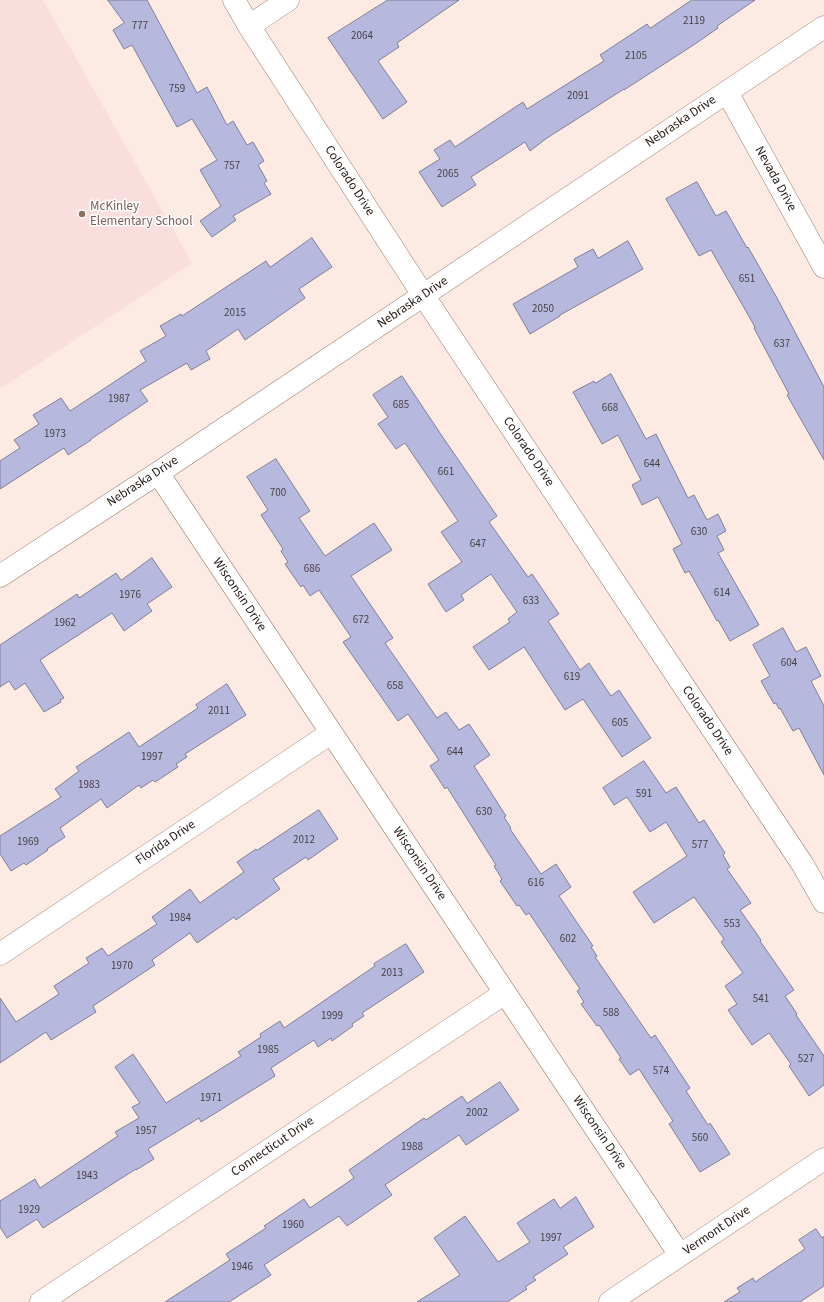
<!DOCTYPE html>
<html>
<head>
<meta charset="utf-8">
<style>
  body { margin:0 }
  canvas { display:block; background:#fdeae2 }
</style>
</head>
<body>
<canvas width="824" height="1302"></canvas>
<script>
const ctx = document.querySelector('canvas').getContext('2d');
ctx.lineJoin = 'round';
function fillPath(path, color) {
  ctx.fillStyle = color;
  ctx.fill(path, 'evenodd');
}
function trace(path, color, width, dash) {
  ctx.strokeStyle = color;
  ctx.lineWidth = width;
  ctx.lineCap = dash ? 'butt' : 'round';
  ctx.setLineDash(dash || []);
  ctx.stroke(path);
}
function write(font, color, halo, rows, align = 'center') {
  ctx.font = font + ' "Source Sans 3",sans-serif';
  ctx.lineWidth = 3;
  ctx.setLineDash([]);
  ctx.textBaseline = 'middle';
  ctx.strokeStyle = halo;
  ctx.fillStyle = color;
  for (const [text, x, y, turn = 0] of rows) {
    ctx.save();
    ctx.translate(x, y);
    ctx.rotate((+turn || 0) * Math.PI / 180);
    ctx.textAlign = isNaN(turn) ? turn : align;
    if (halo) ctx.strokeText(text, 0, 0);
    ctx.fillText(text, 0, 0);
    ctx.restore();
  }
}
fillPath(new Path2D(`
  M 0,0 L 43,0 L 192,263 L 0,389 Z`), '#f9dedd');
const building = new Path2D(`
  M 108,0 L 147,0 L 197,93 L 207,87 L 227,125 L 233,121 L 247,145 L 253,142 L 264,161 L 258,165 L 267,181 L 264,183 L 271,194 L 233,216 L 236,220 L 212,237 L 200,221 L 221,206 L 200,170 L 217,160 L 192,119 L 177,127 L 132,45 L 124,49 L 113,30 L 124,23 Z
  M 388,0 L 459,0 L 397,43 L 399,47 L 378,61 L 407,102 L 383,119 L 328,38 Z
  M 692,0 L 755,0 L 717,26 L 718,28 L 695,44 L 624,90 L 624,89 L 547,138 L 530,151 L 525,142 L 471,177 L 476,185 L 442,207 L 419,172 L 440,159 L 434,150 L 450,140 L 455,147 L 523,102 L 527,109 L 604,61 L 600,55 L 647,24 L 650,28 Z
  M 697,182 L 716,216 L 726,211 L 747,248 L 748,247 L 777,298 L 824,387 L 824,460 L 787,395 L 789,394 L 754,328 L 755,327 L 711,250 L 699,256 L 666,199 Z
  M 312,238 L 332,267 L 299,289 L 305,298 L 245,340 L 238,329 L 206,351 L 210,359 L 191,370 L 187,363 L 140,390 L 148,401 L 91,439 L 91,440 L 68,455 L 64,448 L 0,489 L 0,461 L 20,448 L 14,440 L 39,424 L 33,415 L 61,398 L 70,411 L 146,361 L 140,351 L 166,336 L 160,326 L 181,314 L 182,316 L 266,261 L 270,267 Z
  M 628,241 L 643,269 L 560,315 L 560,316 L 530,334 L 513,304 L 578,267 L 574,259 L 593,249 L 598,258 Z
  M 611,374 L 646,439 L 656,434 L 688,498 L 694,495 L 707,520 L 718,514 L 726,531 L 717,536 L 724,550 L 718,553 L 759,625 L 730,641 L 718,620 L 717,621 L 689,571 L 685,573 L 673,549 L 682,544 L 658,497 L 642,505 L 632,485 L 641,480 L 618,435 L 602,444 L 573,392 L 594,381 L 595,383 Z
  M 402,376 L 444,439 L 497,516 L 489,522 L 528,577 L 532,574 L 559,614 L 548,621 L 580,670 L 589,663 L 611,696 L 619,690 L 651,738 L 622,757 L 583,699 L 565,710 L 524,647 L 489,670 L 473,647 L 510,622 L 508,619 L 517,612 L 491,574 L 461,595 L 464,600 L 446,612 L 428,584 L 462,562 L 441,532 L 458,521 L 405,443 L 396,449 L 378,424 L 388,417 L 373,395 Z
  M 276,459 L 310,511 L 299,518 L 325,556 L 374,523 L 392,550 L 351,576 L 393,638 L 385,643 L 437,718 L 446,712 L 459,730 L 469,724 L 490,755 L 474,766 L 506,816 L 504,817 L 511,828 L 510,829 L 541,874 L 556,864 L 571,887 L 559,896 L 593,946 L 591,947 L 597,956 L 595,957 L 651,1038 L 655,1035 L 690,1088 L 686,1091 L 708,1125 L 710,1123 L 730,1154 L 700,1172 L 669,1124 L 673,1121 L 639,1069 L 630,1075 L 619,1059 L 621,1058 L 599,1025 L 597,1026 L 581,1004 L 584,1002 L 577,991 L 580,989 L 529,913 L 526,915 L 519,905 L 517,906 L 500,881 L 502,879 L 494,866 L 496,865 L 447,787 L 445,789 L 430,766 L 439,760 L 408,714 L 398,721 L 343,642 L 351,637 L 319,590 L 310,596 L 303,585 L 301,587 L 285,564 L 288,562 L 281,551 L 283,549 L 261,515 L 268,510 L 247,477 Z
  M 152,558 L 172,587 L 147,604 L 152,611 L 124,631 L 112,613 L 40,660 L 64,698 L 60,700 L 61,702 L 44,712 L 25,683 L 15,690 L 9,681 L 0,687 L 0,645 L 77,594 L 79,598 L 116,573 L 121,580 Z
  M 783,628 L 796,652 L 806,647 L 821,676 L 811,681 L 824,706 L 824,775 L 799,728 L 793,731 L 780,708 L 779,709 L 776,703 L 774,704 L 761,681 L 770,676 L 753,645 Z
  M 227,684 L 246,715 L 185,754 L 187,757 L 176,764 L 178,767 L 155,782 L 153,780 L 141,788 L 139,785 L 107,808 L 101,799 L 60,828 L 65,837 L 47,849 L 48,850 L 26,865 L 24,863 L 11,871 L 0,854 L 0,836 L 61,797 L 55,789 L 79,771 L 76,767 L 129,732 L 139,747 L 198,708 L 196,705 Z
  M 644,761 L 666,793 L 676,787 L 699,823 L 704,820 L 725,853 L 723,855 L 730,867 L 727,869 L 751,903 L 740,910 L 761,940 L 760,941 L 794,990 L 785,996 L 797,1014 L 796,1015 L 824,1056 L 824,1085 L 809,1096 L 789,1066 L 791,1064 L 769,1033 L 752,1045 L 728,1010 L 737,1004 L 725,986 L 743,973 L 721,942 L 724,939 L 694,897 L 654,923 L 633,892 L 687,856 L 666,822 L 650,832 L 627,797 L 614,805 L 603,788 Z
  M 319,810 L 338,839 L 308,860 L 306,857 L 273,879 L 280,889 L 236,920 L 234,917 L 197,943 L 190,933 L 152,960 L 155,965 L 93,1006 L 96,1012 L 51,1040 L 46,1032 L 0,1063 L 0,998 L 16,1022 L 59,994 L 54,986 L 89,963 L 86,958 L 102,948 L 108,956 L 157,924 L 152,917 L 190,889 L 200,903 L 244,872 L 237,862 L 256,849 L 257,850 Z
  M 406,944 L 424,972 L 362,1013 L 364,1016 L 352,1024 L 353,1026 L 332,1041 L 331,1038 L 318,1047 L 314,1040 L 271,1068 L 275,1076 L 201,1122 L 199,1118 L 148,1149 L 154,1159 L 136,1170 L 136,1169 L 43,1228 L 37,1219 L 7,1238 L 0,1227 L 0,1201 L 35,1179 L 40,1188 L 118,1136 L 115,1132 L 139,1118 L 132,1107 L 140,1103 L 115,1067 L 133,1054 L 166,1103 L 241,1056 L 238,1052 L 261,1037 L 260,1034 L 280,1021 L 284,1028 L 375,966 L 374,964 Z
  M 500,1082 L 519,1110 L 466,1145 L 459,1135 L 385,1185 L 392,1195 L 347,1226 L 339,1216 L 264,1265 L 271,1275 L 229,1302 L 165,1302 L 230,1260 L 226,1254 L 266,1228 L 264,1226 L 304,1199 L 310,1208 L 354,1178 L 349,1170 L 424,1118 L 426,1120 L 462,1096 L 467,1103 Z
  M 576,1197 L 594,1227 L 563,1247 L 568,1254 L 533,1277 L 536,1280 L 525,1287 L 527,1289 L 507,1302 L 417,1302 L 460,1275 L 434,1238 L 465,1216 L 498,1262 L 530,1242 L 517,1223 L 554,1199 L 560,1208 Z
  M 816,1229 L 822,1238 L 824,1236 L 824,1286 L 800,1302 L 724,1302 L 740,1292 L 737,1288 L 753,1278 L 755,1282 L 805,1249 L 799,1240 Z`);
fillPath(building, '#b7b8dd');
trace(building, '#7e7f98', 1);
const minor = new Path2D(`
  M 234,0 L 249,26 L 423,295 L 803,865 L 824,902
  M 249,26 L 288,0
  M 727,92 L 824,267
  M 158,473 L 680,1255
  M 0,576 L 158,473 L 824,27
  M 0,954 L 331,733
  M 41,1302 L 505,993
  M 610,1302 L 824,1159`);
trace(minor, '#977c70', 23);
trace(minor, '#fff', 22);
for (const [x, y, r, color] of [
  [82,214,4,"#8d6e63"]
]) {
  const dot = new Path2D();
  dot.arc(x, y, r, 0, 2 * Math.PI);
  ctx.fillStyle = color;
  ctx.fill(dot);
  trace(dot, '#fff', 1.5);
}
write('11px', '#463f45', null, [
  ["2119",694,22],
  ["777",140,27],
  ["2064",362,37],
  ["2105",636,57],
  ["759",177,90],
  ["2091",578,97],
  ["757",232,167],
  ["2065",448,175],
  ["651",747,280],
  ["2050",543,310],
  ["2015",235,314],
  ["637",782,345],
  ["1987",119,400],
  ["685",401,406],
  ["668",610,409],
  ["1973",55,435],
  ["644",652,465],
  ["661",446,473],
  ["700",278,494],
  ["630",699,533],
  ["647",478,545],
  ["686",312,570],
  ["614",722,594],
  ["1976",130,596],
  ["633",531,602],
  ["672",361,621],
  ["1962",65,624],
  ["604",789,664],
  ["619",572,678],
  ["658",395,687],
  ["2011",219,712],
  ["605",620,724],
  ["644",455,753],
  ["1997",152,758],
  ["1983",89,786],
  ["591",644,795],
  ["630",484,813],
  ["2012",304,841],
  ["1969",28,843],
  ["577",700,846],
  ["616",536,884],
  ["1984",180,919],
  ["553",732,925],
  ["602",568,940],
  ["1970",122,967],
  ["2013",392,974],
  ["541",761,1000],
  ["588",611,1014],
  ["1999",332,1017],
  ["1985",268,1051],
  ["527",806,1060],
  ["574",661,1072],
  ["1971",211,1099],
  ["2002",477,1114],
  ["1957",146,1132],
  ["560",700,1139],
  ["1988",412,1148],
  ["1943",87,1177],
  ["1929",29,1211],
  ["1960",293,1226],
  ["1997",551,1239],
  ["1946",242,1268]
]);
write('13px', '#211712', '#fff', [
  ["Nebraska Drive",681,122,-34],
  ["Nevada Drive",775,179,61],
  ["Colorado Drive",349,181,57],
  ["Nebraska Drive",413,303,-34],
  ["Colorado Drive",528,452,56],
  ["Nebraska Drive",143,482,-33],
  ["Wisconsin Drive",239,595,56],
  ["Colorado Drive",707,721,56],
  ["Florida Drive",166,843,-34],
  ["Wisconsin Drive",419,864,56],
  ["Wisconsin Drive",599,1133,56],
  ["Connecticut Drive",273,1147,-34],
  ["Vermont Drive",717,1231,-34]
]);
write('13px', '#785e54', '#fff', [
  ["McKinley",90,207],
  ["Elementary School",90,222]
], 'left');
</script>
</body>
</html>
